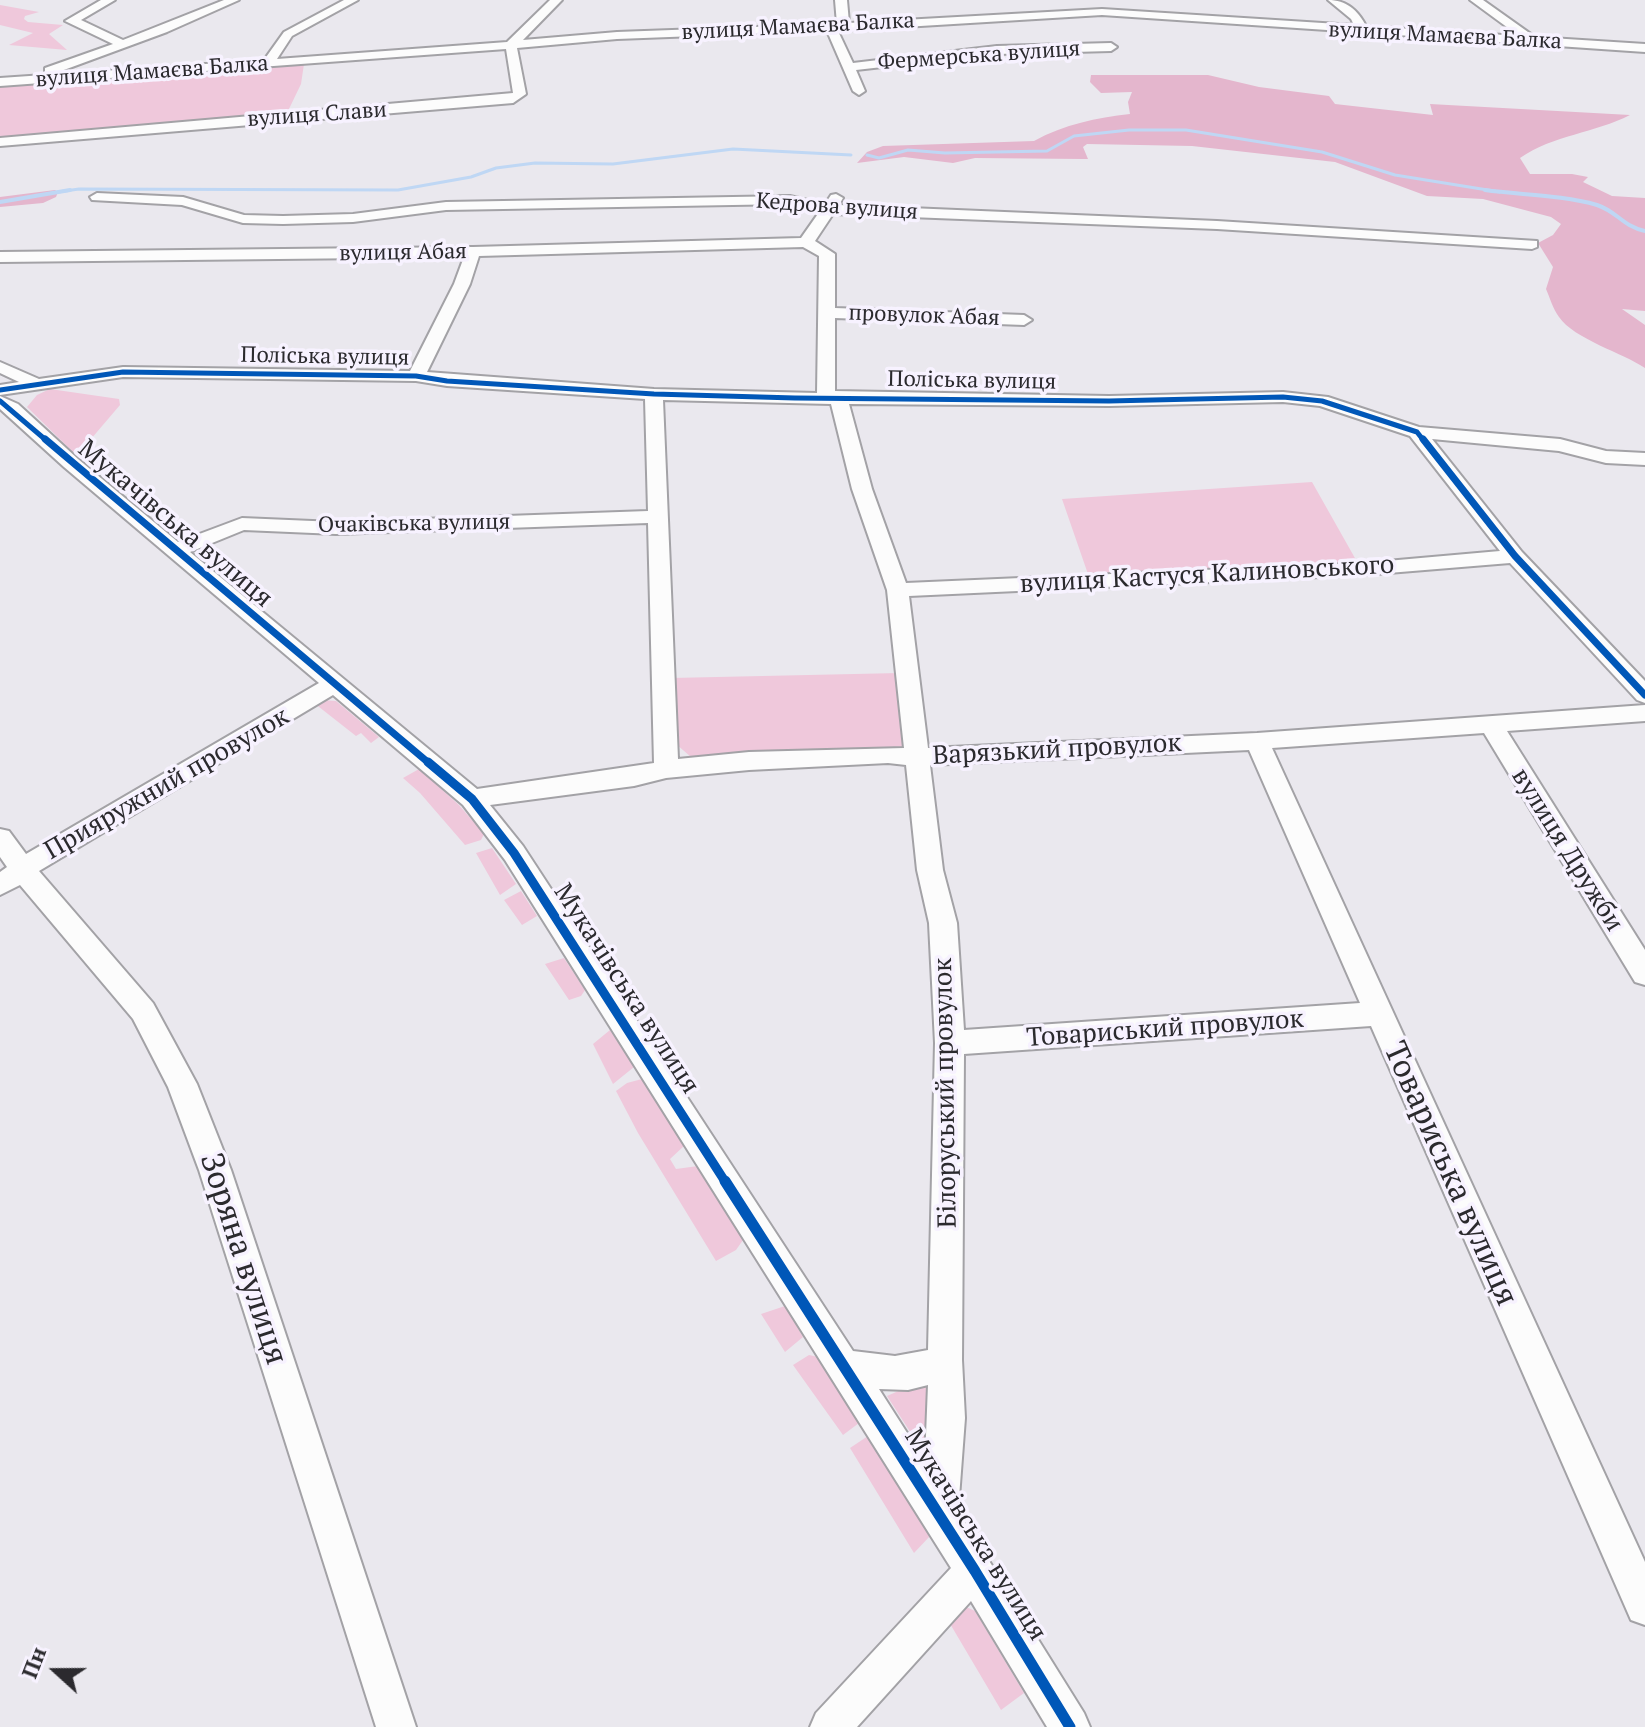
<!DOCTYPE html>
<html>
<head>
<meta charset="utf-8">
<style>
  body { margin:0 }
  #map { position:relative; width:1645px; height:1727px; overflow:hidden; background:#eae8ee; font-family:"PT Serif",serif }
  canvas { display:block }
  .north { position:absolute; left:16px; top:1631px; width:80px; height:80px; -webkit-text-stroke:6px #f7f2ff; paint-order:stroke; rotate:291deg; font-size:22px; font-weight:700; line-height:32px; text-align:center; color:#2b2a2e }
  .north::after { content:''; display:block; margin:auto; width:28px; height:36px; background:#2b2a2e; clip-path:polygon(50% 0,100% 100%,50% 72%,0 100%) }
</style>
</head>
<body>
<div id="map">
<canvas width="1645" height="1727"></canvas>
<div class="north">Пн</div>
</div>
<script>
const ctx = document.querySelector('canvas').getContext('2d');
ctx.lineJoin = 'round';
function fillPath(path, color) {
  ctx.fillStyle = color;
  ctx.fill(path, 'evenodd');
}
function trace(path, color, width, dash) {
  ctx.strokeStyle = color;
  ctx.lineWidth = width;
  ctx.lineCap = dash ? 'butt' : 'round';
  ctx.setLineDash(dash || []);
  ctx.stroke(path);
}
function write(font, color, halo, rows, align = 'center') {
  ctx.font = font + ' "PT Serif",serif';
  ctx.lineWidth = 7;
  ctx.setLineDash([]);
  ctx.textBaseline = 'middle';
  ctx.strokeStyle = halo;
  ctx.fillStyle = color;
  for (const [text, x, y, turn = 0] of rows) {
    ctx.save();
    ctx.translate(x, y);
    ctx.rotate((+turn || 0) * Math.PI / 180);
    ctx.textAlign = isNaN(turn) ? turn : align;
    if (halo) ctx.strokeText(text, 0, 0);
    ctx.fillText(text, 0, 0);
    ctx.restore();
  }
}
fillPath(new Path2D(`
  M 0,5 L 39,12 L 25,16 L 24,19 L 28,22 L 63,25 L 49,34 L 67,50 L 9,45 L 33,33 L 0,25 Z
  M 304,64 L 301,84 L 288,111 L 283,114 L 0,139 L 0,85 Z
  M 50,389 L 119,399 L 120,405 L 91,439 L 73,452 L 27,407 L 37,395 Z
  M 1312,482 L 1360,567 L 1089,577 L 1062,499 Z
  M 900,673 L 906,746 L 898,751 L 702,759 L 691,757 L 676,744 L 671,678 Z
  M 321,700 L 336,701 L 379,737 L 371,743 L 361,733 L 356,736 L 314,703 Z
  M 419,769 L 459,805 L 484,834 L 481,840 L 465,845 L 420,793 L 403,778 Z
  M 492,848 L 516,884 L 500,895 L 476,853 Z
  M 521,891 L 537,916 L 522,925 L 504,900 Z
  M 564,958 L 585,990 L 581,996 L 569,1000 L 545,964 Z
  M 610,1030 L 634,1067 L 613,1084 L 593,1044 Z
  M 642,1079 L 684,1146 L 670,1159 L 676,1169 L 698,1166 L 743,1240 L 736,1250 L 716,1261 L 638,1133 L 616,1091 L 627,1083 Z
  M 785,1306 L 803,1337 L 785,1352 L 761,1314 Z
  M 809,1355 L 818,1357 L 859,1423 L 843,1435 L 793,1365 Z
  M 937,1374 L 931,1464 L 887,1396 Z
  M 868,1436 L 930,1536 L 914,1553 L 850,1448 Z
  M 962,1605 L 975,1611 L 1024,1693 L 1001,1710 L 949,1622 Z`), '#efc8db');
fillPath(new Path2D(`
  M 1091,75 L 1208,75 L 1259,87 L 1329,96 L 1335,104 L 1433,115 L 1430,104 L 1630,115 C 1595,133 1553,135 1520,158 L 1530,174 L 1572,174 L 1588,177 L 1583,182 L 1612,196 L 1645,198 L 1645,311 L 1622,309 L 1645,325 L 1645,368 C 1623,353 1574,339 1559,317 C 1553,309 1550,298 1546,289 L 1553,267 L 1538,243 L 1553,235 L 1561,224 L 1551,217 L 1483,199 L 1427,196 L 1335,162 L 1192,146 L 1087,144 L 1083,147 L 1088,159 L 1084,159 L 975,158 L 953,163 L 904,157 L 857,163 L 867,152 L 883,146 L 1034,141 C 1065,124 1096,118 1130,114 L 1128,102 L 1132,92 L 1101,93 L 1090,82 Z
  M 55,190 L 58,192 L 56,197 L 43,203 L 0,207 L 0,197 Z`), '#e4b6cd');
trace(new Path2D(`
  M 867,155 L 879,158 L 908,150 L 945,153 L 1047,151 L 1074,136 L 1129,130 L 1186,130 L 1322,152 L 1395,175 L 1500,192
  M 58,192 L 79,189 L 398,190 L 471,177 L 496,168 L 535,163 L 613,164 L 733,149 L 851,155`), '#bfd7f4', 3);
trace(new Path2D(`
  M 1485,190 C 1521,195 1562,195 1597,205 C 1618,212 1622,226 1645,231
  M 0,202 L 70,190`), '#bfd7f4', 4);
const minor = new Path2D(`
  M 101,0 L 115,0 L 81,20 L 123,40 L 224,0 L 239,0 L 167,32 L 53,74 L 45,74 L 45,68 L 113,44 L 65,21 Z
  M 344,0 L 358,0 L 292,36 L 277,59 L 507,42 L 550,0 L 562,0 L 523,40 L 617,32 L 837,24 L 835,0 L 847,0 L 849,23 L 1102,9 L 1354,25 L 1351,19 L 1328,0 C 1346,0 1358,10 1366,26 L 1519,36 L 1470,0 L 1483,0 L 1535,37 L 1645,44 L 1645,52 L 1368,33 L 1363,35 L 1357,32 L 1102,15 L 838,31 L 853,63 L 997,46 L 1111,43 L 1117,47 L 1111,51 L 997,54 L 856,70 L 865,91 L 859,95 L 853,91 L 827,31 L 617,39 L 517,48 L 526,94 L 513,103 L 0,146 L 0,138 L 513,93 L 506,49 L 0,86 L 0,78 L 264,60 L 284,32 Z
  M 97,193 L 183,197 L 244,215 L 283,216 L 353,214 L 446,202 L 790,196 L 825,204 L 831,195 L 836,194 L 843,198 L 839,205 L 1217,221 L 1537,241 L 1537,247 L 1532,249 L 1217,229 L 833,214 L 815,241 L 835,254 L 835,308 L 1024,315 L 1032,320 L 1024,325 L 835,318 L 835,391 L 1109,396 L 1283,392 L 1328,397 L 1419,427 L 1560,439 L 1606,451 L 1645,453 L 1645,465 L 1606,463 L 1559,451 L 1432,439 L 1522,552 L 1645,681 L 1645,703 L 1637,700 L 1510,563 L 1364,575 L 909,596 L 928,748 L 1257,733 L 1645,705 L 1645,721 L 1507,731 L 1645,950 L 1645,985 L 1635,982 L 1484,733 L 1272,748 L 1645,1562 L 1645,1625 L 1631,1620 L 1371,1026 L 964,1054 L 962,1360 L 965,1418 L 958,1511 L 1084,1713 L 1090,1727 L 1047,1727 L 971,1601 L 857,1727 L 810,1727 L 816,1713 L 951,1568 L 505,860 L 463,805 L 333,695 L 39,871 L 153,1003 L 197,1084 L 231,1170 L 416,1727 L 376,1727 L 199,1170 L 168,1087 L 133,1019 L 20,885 L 0,895 L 0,872 L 7,867 L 0,857 L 0,829 L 9,831 L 26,854 L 319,683 L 64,467 L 0,409 L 0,396 L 18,404 L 78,459 L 178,542 L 242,518 L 336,522 L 648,511 L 645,399 L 447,386 L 416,381 L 123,377 L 0,395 L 0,385 L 19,382 L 0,373 L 0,362 L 39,379 L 123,367 L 410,371 L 454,284 L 464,257 L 0,262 L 0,252 L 473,247 L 801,238 L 820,211 L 790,204 L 446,210 L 353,222 L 283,224 L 243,223 L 182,205 L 92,200 L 90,197 ZM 803,247 L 819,256 L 817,393 L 654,389 L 427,372 L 470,284 L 479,256 ZM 663,400 L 831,404 L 852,489 L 887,590 L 904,748 L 749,752 L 678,759 ZM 1283,402 L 1320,406 L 1410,436 L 1500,551 L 1364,563 L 906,583 L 872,489 L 849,404 L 1109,406 ZM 648,523 L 654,763 L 477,789 L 190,552 L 244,530 L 336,534 ZM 1249,750 L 1360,1003 L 964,1030 L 957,923 L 943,870 L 930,765 ZM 888,763 L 906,765 L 917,870 L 929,923 L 935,1043 L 928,1350 L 895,1356 L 853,1351 L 523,846 L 490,805 L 634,786 L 666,778 L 749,770 ZM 928,1385 L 925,1461 L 879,1389 L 908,1390 Z`);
trace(minor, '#a3a2a6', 4);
fillPath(minor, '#fcfcfc');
trace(new Path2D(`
  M 0,390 L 123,372 L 416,376 L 447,381 L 654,394 L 795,398 L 1109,401 L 1283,397 L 1322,401 L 1417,432 L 1424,441
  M 0,401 L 47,441`), '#0057b8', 5);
trace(new Path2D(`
  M 45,439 L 430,764
  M 1423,439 L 1515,556 L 1645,695`), '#0057b8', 7);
trace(new Path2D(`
  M 428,762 L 472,799 L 514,853 L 726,1183`), '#0057b8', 9);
trace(new Path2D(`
  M 725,1181 L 975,1571 L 1070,1727`), '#0057b8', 11);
write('22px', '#2b2a2e', '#f7f2ff', [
  ["вулиця Мамаєва Балка",798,27,-3],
  ["вулиця Мамаєва Балка",1445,36,3],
  ["Фермерська вулиця",979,56,-4],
  ["вулиця Мамаєва Балка",152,72,-4],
  ["вулиця Слави",317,115,-4],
  ["Кедрова вулиця",837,207,4],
  ["вулиця Абая",403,253,-1],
  ["провулок Абая",924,316,2],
  ["Поліська вулиця",325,357,1],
  ["Поліська вулиця",972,381,1],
  ["Очаківська вулиця",414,524,-1]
]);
write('26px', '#2b2a2e', '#f7f2ff', [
  ["Мукачівська вулиця",175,524,40],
  ["вулиця Кастуся Калиновського",1207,575,-3],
  ["Варязький провулок",1057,750,-3],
  ["Прияружний провулок",167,784,-30],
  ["вулиця Дружби",1567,850,58],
  ["Мукачівська вулиця",626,989,57],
  ["Товариський провулок",1165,1029,-4],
  ["Білоруський провулок",946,1093,-91],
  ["Мукачівська вулиця",975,1535,58]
]);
write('32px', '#2b2a2e', '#f7f2ff', [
  ["Товариська вулиця",1450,1174,66],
  ["Зоряна вулиця",243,1259,72]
]);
</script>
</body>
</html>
